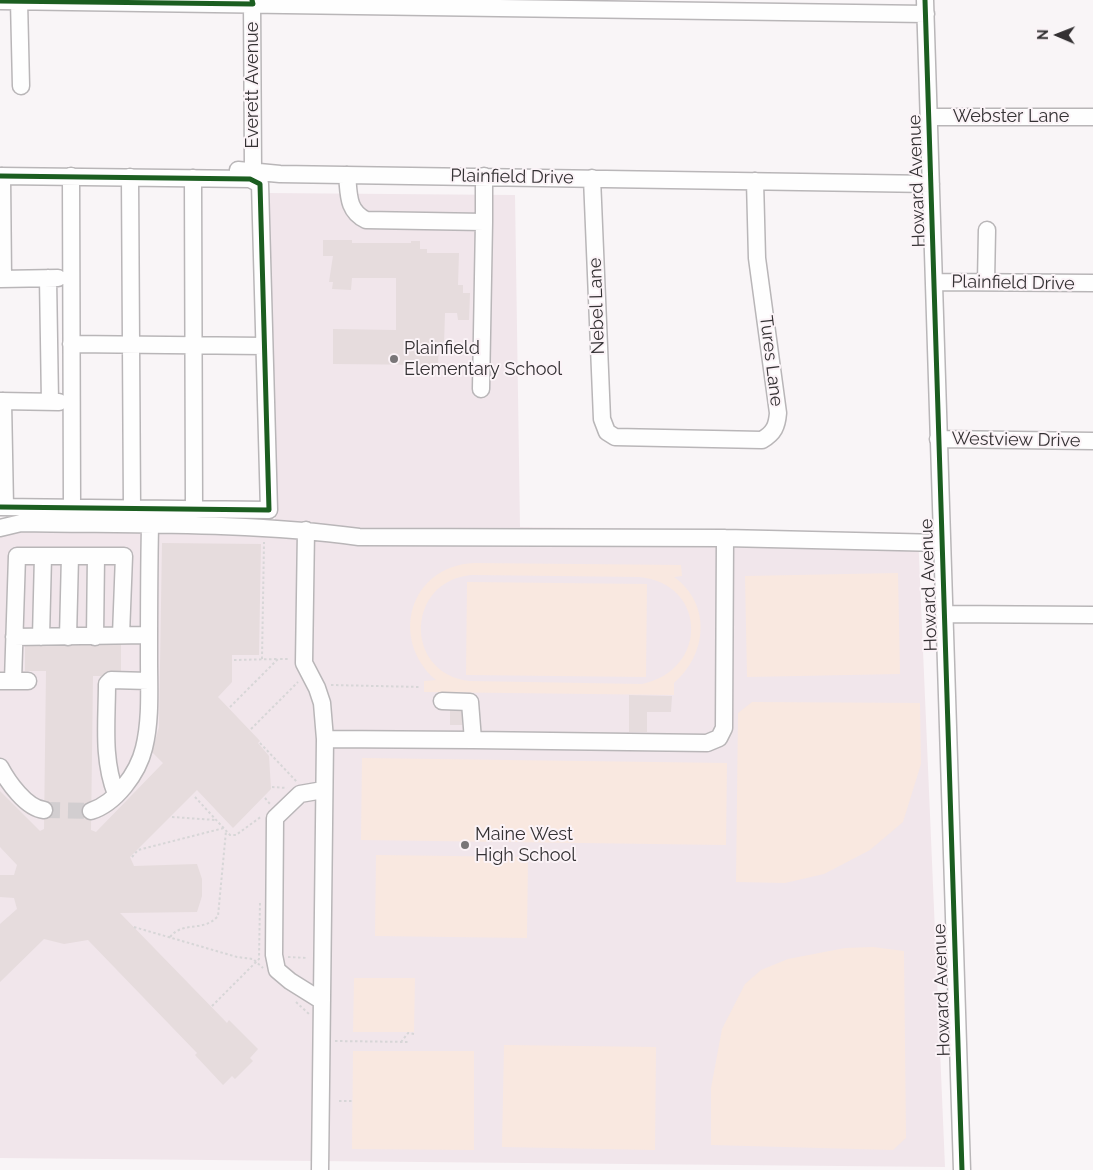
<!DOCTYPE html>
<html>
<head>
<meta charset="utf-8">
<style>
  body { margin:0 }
  #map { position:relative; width:1093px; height:1170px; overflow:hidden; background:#f9f5f7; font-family:Raleway,sans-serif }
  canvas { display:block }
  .north { position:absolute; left:1033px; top:10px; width:50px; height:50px; -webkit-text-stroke:4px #fbf3f7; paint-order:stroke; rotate:271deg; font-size:14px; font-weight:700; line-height:20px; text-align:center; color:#343133 }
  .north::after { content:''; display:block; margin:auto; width:18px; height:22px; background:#343133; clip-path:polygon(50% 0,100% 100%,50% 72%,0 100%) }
</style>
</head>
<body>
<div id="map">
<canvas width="1093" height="1170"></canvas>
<div class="north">N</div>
</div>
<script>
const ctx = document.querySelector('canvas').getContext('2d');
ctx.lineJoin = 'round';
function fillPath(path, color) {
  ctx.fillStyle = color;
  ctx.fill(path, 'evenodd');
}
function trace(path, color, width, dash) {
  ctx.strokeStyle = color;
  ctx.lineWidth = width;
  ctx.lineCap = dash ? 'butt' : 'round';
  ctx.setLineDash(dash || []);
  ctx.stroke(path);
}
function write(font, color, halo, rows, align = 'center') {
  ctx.font = font + ' Raleway,sans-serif';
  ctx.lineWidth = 4;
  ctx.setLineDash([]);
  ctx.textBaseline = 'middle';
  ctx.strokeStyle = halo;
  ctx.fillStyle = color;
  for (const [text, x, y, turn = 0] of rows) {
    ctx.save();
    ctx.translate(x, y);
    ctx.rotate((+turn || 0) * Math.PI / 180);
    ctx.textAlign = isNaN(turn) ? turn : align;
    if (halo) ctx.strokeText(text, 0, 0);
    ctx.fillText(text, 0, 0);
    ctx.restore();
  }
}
fillPath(new Path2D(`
  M 268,193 L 515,195 L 520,527 L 918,533 L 945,1167 L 0,1158 L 0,519 L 275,523 Z`), '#f1e6eb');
fillPath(new Path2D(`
  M 474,563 L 681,565 L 682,576 L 674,577 C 712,604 707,655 674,683 L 674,695 L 424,692 L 424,681 L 436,680 C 389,640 409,566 474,563 ZM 472,575 L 640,577 C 707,584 709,670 642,684 L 469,681 C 403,673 406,580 472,575 Z
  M 898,573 L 900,674 L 747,677 L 745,576 Z
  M 467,582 L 647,584 L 646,677 L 466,675 Z
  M 752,702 L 920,703 L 921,764 L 903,822 L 870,850 L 824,874 L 785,883 L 736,882 L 738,713 Z
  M 362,758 L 727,763 L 726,845 L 361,840 Z
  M 376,855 L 528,857 L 527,938 L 375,936 Z
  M 873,947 L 904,951 L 906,1138 L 893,1150 L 711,1145 L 711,1088 L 722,1029 L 745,984 L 761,970 L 788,959 L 845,948 Z
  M 354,978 L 415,978 L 414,1032 L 353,1032 Z
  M 504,1045 L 656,1047 L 655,1150 L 502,1147 Z
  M 353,1051 L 474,1051 L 474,1150 L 352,1149 Z`), '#f9e8e0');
fillPath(new Path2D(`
  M 323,240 L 352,240 L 352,243 L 411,243 L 411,241 L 420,241 L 420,249 L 427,249 L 427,253 L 459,253 L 458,285 L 463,285 L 463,293 L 470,293 L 469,320 L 458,320 L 457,313 L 445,313 L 444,345 L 439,345 L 438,365 L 333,364 L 333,329 L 396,330 L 396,278 L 352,278 L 351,290 L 332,289 L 333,282 L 329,282 L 333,256 L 323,256 Z
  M 162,543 L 261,544 L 259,655 L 232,655 L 232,682 L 218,697 L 260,741 L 258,743 L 269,756 L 271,789 L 233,828 L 197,790 L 130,857 L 134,866 L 197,864 L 202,879 L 202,896 L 197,912 L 120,913 L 227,1023 L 229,1020 L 258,1049 L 250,1058 L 253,1061 L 235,1079 L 232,1076 L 223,1085 L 195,1055 L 197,1053 L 88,940 L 64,944 L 44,939 L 0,982 L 0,924 L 17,909 L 14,898 L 0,897 L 0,875 L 14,875 L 17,865 L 0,847 L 0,791 L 40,831 L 44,829 L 46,671 L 25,671 L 25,644 L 121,644 L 121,676 L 93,676 L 91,830 L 96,832 L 163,763 L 152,752 L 159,727 Z
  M 629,695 L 672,696 L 671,712 L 647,712 L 647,732 L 629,732 Z
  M 450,707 L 462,707 L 462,725 L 450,725 Z`), '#e6dcdd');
trace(new Path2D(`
  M 44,810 L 91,811`), '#d2ced0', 16, [16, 8]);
const minor = new Path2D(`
  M 252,0 L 253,170
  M 925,0 L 962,1170
  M 0,1 L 926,14
  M 19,1 L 21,86
  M 929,117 L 1093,117
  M 238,170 L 280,174 L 931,184
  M 347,175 C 349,194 347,211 366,220 L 484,222 L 484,176
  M 0,176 L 250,179 L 260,184 L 269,510 L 0,507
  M 2,176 L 3,279
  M 71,176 L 72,508
  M 130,177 L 132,509
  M 193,178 L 194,509
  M 592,178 L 602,419 L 607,432 L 615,437 L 762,440 C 774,433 777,426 778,413 L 757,258 L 755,181
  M 48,278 L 50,402
  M 0,279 L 58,278
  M 934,282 L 1093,283
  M 986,282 L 987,230
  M 71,344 L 264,346
  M 481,389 L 484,222
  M 0,401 L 59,402
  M 3,401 L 5,507
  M 938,439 L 1093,441
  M 0,528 L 21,523 C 134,525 247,522 359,537 L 725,538 L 942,543
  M 306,530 L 304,663 L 317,688 L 322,703 L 325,739 L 320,1170
  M 944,614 L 1093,615
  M 14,637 L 148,635
  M 41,637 L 43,556
  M 68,637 L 70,556
  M 95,637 L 96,556
  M 0,681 L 28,681
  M 13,681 L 17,556 L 124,556 L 121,635
  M 442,701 L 470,702 L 473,740 L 707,743 L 719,738 L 724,728 L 725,538
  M 325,739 L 473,740
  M 0,767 C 8,782 26,808 44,810
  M 116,794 C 102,759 107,721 107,684 L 111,680 L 149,681
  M 91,811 C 116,803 138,773 144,748 C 151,720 149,689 149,660 C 149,615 149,570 150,526
  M 322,1001 L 290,981 L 277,970 L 274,955 L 275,818 L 300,794 L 323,790`);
trace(minor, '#b9b6b8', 19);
trace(new Path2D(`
  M 262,659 L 264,542
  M 234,660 L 278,659
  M 331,685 L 421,687
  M 230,707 L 278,659 L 290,659
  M 251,729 L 298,682
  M 260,743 L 297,782
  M 272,787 L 287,788
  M 195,797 L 230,835 L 236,835 L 262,816
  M 265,798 L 270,804
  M 172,817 L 215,820
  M 132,857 L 138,850 L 224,828
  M 134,927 L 237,957 L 253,959 L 263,968
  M 170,937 C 184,920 203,933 218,916 L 226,831
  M 288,957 L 308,958
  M 296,1002 L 309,1014
  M 212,1006 L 259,959 L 260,902
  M 335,1041 L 409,1042
  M 401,1042 L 408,1033 L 414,1034
  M 339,1101 L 352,1101`), '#d7d6d7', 2, [2.5, 2.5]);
trace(minor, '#fefefe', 16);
trace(new Path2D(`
  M 925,0 L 962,1170
  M 0,1 L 253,4 L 252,0
  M 0,176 L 250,179 L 260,184 L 269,510 L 0,507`), '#1b5e20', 5);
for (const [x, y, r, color] of [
  [394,359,5,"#797678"],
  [465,845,5,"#797678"]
]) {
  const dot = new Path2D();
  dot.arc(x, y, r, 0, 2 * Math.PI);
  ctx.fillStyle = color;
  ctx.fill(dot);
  trace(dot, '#fbf3f7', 2);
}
write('18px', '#343133', '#fbf3f7', [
  ["Everett Avenue",253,85,-90],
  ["Webster Lane",1011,117],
  ["Plainfield Drive",512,177,1],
  ["Howard Avenue",917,181,-92],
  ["Plainfield Drive",1013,283,1],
  ["Nebel Lane",597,306,-92],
  ["Tures Lane",771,361,83],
  ["Westview Drive",1016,440,1],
  ["Howard Avenue",929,585,-92],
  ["Howard Avenue",942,990,-92]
]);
write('18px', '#343133', '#fbf3f7', [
  ["Plainfield",404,349],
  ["Elementary School",404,370],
  ["Maine West",475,835],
  ["High School",475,856]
], 'left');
</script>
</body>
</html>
